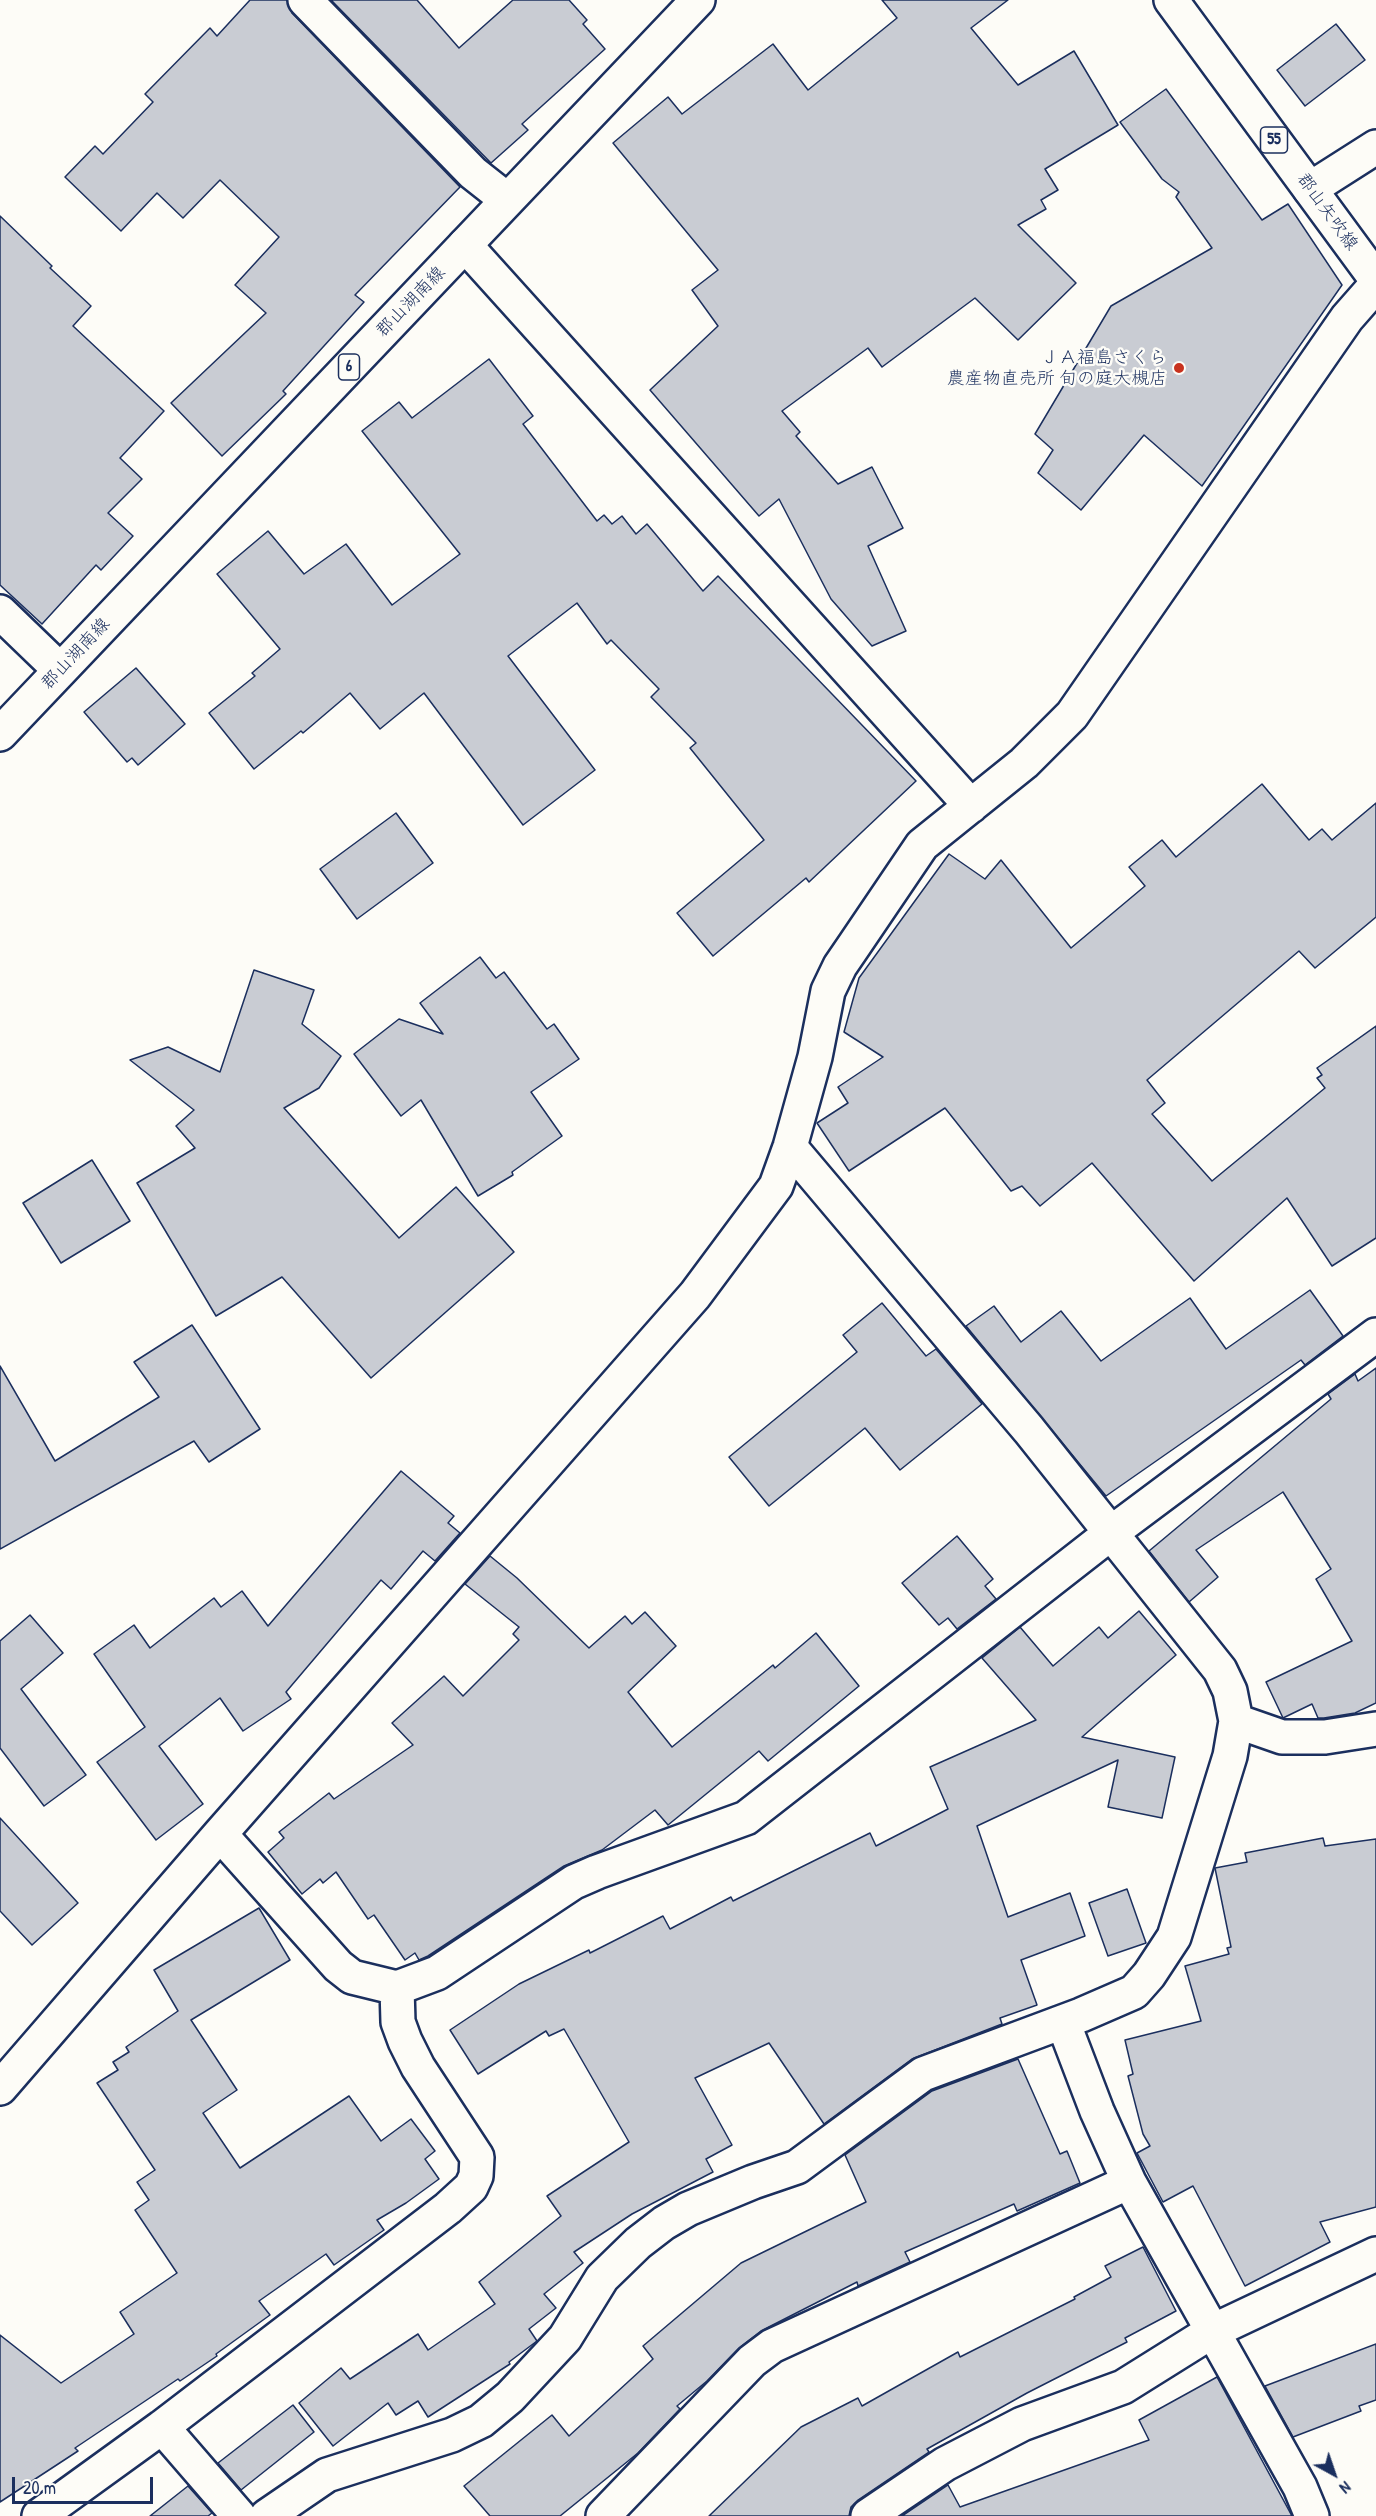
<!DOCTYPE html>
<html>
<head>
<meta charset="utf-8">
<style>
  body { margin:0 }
  #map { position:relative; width:1376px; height:2516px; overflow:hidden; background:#fdfcf7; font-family:"Patrick Hand",sans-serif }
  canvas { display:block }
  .north { position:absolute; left:1304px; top:2444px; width:60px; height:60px; -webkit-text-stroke:4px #fdfcf7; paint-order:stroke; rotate:140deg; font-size:16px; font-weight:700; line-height:24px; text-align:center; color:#1b2f5e }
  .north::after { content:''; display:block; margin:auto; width:21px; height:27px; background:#1b2f5e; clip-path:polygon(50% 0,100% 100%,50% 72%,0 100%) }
  .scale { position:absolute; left:12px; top:2477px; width:141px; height:27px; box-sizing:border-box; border:3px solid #1b2f5e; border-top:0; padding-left:8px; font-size:18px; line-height:21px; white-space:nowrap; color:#1b2f5e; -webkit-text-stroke:4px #fdfcf7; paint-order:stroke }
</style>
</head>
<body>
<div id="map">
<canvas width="1376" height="2516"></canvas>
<div class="north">N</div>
<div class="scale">20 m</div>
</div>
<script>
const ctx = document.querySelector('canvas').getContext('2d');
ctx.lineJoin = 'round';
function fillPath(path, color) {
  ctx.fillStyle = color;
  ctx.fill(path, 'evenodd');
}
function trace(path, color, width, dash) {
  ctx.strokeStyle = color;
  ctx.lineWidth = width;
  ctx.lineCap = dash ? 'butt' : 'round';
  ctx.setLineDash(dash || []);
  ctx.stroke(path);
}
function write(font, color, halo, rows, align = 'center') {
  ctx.font = font + ' "Patrick Hand","Klee One",sans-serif';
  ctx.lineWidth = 5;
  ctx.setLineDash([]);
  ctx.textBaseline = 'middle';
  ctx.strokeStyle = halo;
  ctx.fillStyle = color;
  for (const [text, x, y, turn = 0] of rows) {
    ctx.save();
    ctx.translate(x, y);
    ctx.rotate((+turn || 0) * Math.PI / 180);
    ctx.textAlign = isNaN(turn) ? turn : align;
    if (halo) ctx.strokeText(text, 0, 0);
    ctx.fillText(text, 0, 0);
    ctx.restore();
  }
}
const building = new Path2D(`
  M 250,0 L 287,0 L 292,13 L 460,187 L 355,295 L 364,302 L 283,391 L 286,394 L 222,456 L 171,403 L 266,313 L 235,285 L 279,237 L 220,180 L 183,218 L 157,193 L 121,231 L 65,177 L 95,146 L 103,154 L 153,102 L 145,94 L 210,28 L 217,36 Z
  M 331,0 L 417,0 L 459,48 L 513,0 L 569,0 L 587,20 L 583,24 L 605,49 L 522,124 L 528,130 L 491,163 Z
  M 882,0 L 1008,0 L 971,28 L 1018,85 L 1074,51 L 1118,125 L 1045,169 L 1058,190 L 1041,200 L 1046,209 L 1018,225 L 1076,283 L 1018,340 L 975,298 L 882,367 L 868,348 L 782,411 L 800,432 L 796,436 L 838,484 L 872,467 L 903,528 L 868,546 L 906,631 L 872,646 L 831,599 L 779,499 L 759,516 L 650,390 L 718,326 L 692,290 L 718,270 L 613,143 L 668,97 L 682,114 L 773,44 L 808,90 L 897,18 Z
  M 1336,24 L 1365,60 L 1305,106 L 1277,70 Z
  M 1166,89 L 1262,220 L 1288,204 L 1342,285 L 1202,486 L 1144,435 L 1081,510 L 1038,473 L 1053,450 L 1035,434 L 1111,306 L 1212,248 L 1176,197 L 1179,192 L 1162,179 L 1120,122 Z
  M 0,216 L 52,266 L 50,268 L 91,306 L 73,326 L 164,411 L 120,458 L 142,479 L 108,513 L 133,536 L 101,570 L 96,565 L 42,624 L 0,585 Z
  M 489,359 L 533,416 L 523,424 L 597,521 L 604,515 L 612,524 L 622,516 L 636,534 L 647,524 L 703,591 L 718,576 L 916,781 L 809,882 L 806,878 L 713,956 L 677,913 L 764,840 L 690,748 L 696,743 L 651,697 L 659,689 L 611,640 L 607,644 L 577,603 L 508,656 L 595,770 L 523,825 L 424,693 L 380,729 L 350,693 L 303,733 L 301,731 L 254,769 L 209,713 L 255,676 L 252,673 L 280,649 L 217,574 L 268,531 L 304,574 L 346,544 L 392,605 L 460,554 L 362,431 L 399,402 L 412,418 Z
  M 136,668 L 185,724 L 138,765 L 132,758 L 127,762 L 84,712 Z
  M 1262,784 L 1309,840 L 1322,829 L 1332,840 L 1376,803 L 1376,917 L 1315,968 L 1299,951 L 1147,1080 L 1165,1103 L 1152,1114 L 1212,1181 L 1325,1088 L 1317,1078 L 1322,1075 L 1317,1068 L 1376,1026 L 1376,1238 L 1332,1266 L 1287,1198 L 1194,1281 L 1092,1163 L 1040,1206 L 1022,1186 L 1011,1191 L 945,1108 L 849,1171 L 817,1123 L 848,1103 L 838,1087 L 883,1057 L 844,1032 L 859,978 L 949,854 L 985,879 L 1001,860 L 1071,948 L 1145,886 L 1129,867 L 1162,840 L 1176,857 Z
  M 396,813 L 433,863 L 357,919 L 320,869 Z
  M 480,957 L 496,978 L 504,972 L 547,1029 L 554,1024 L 579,1059 L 531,1092 L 562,1136 L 512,1172 L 513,1175 L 478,1196 L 421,1100 L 401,1116 L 354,1054 L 399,1019 L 443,1034 L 420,1003 Z
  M 254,970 L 314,990 L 302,1024 L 341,1056 L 319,1088 L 284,1108 L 399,1238 L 456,1187 L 514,1252 L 371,1378 L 282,1277 L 216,1316 L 137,1183 L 195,1148 L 176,1126 L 194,1110 L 130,1060 L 168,1047 L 220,1072 Z
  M 92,1160 L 130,1221 L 61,1263 L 23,1203 Z
  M 1310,1290 L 1343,1336 L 1305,1365 L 1301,1360 L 1106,1496 L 966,1326 L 994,1306 L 1021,1342 L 1061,1311 L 1101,1361 L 1190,1298 L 1226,1349 Z
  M 882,1303 L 926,1356 L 936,1349 L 982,1404 L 900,1470 L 865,1428 L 769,1506 L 729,1457 L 857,1352 L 843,1335 Z
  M 192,1325 L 260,1429 L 209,1462 L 194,1441 L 0,1549 L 0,1366 L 55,1461 L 159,1397 L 134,1362 Z
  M 1376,1368 L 1376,1703 L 1355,1713 L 1324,1718 L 1318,1718 L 1312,1704 L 1283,1718 L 1266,1682 L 1352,1641 L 1316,1579 L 1331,1569 L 1283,1492 L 1196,1550 L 1218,1577 L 1189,1602 L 1149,1551 L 1331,1399 L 1328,1394 L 1355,1374 L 1358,1381 Z
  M 401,1471 L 454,1516 L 448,1523 L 460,1533 L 435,1561 L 423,1551 L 391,1589 L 381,1580 L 286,1692 L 291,1699 L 243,1731 L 220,1698 L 159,1746 L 203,1804 L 156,1840 L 97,1762 L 145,1727 L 94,1654 L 134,1625 L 150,1648 L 214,1598 L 221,1607 L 242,1591 L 268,1626 Z
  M 957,1536 L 993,1579 L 985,1586 L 996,1599 L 957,1629 L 948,1618 L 939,1625 L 902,1583 Z
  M 490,1556 L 517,1578 L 589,1648 L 625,1616 L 632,1624 L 645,1612 L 676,1646 L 628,1692 L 672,1747 L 773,1665 L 775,1668 L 816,1633 L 859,1686 L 768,1761 L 759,1751 L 668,1825 L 655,1810 L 602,1850 L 564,1866 L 428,1956 L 419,1960 L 415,1953 L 405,1960 L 374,1915 L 368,1919 L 336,1872 L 323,1883 L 320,1879 L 302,1894 L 268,1852 L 284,1838 L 279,1832 L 329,1793 L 334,1799 L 413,1745 L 392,1723 L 444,1676 L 463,1696 L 519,1640 L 513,1634 L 519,1627 L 465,1584 Z
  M 1139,1611 L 1176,1655 L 1082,1737 L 1175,1757 L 1162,1818 L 1108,1807 L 1118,1760 L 977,1826 L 1008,1917 L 1070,1893 L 1085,1936 L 1021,1960 L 1037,2005 L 1000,2018 L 1002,2024 L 912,2059 L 824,2124 L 769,2043 L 695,2078 L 732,2145 L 706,2159 L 713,2172 L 632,2214 L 574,2252 L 583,2263 L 544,2294 L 556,2308 L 529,2329 L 537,2341 L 509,2362 L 510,2364 L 428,2417 L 418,2401 L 396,2415 L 388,2403 L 333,2446 L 299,2403 L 341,2368 L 350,2379 L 418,2334 L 428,2350 L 495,2304 L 479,2282 L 561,2216 L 547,2196 L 629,2142 L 564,2029 L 549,2036 L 546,2031 L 478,2074 L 450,2030 L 519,1984 L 589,1950 L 590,1953 L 663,1916 L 670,1929 L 731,1897 L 733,1901 L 870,1833 L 876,1846 L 948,1809 L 930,1767 L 1036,1720 L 982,1658 L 1020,1627 L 1053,1666 L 1099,1627 L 1108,1638 Z
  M 30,1615 L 63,1653 L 21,1689 L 86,1775 L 44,1806 L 0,1748 L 0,1641 Z
  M 0,1818 L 78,1903 L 32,1945 L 0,1911 Z
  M 1323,1838 L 1325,1846 L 1376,1839 L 1376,2207 L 1320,2222 L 1330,2242 L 1245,2286 L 1193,2186 L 1163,2202 L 1137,2153 L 1150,2146 L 1143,2134 L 1128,2076 L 1133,2074 L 1125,2040 L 1201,2021 L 1185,1966 L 1229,1954 L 1227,1948 L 1231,1947 L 1215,1868 L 1247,1862 L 1245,1853 Z
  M 1127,1889 L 1146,1943 L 1108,1956 L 1089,1903 Z
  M 259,1908 L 290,1960 L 191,2020 L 237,2090 L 203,2113 L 240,2168 L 349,2096 L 381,2141 L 411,2119 L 435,2151 L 425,2159 L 439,2179 L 406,2203 L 377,2220 L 384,2230 L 334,2265 L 326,2254 L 259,2301 L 270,2315 L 216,2354 L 217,2356 L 180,2381 L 178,2379 L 75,2448 L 78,2451 L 0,2502 L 0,2335 L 61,2383 L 134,2334 L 120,2312 L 177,2273 L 135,2210 L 149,2200 L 137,2182 L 155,2170 L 97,2083 L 118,2070 L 113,2062 L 129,2052 L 126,2047 L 178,2011 L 154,1970 Z
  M 1018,2059 L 1060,2154 L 1067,2151 L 1080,2183 L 1017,2211 L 1014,2204 L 905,2252 L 910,2262 L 858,2286 L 857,2282 L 761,2331 L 739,2348 L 707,2381 L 677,2406 L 680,2409 L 638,2453 L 560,2516 L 490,2516 L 464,2486 L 552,2415 L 569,2436 L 653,2359 L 643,2346 L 741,2263 L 866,2202 L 845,2155 L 932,2091 Z
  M 1143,2247 L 1176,2311 L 1125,2338 L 1127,2342 L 1027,2393 L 927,2449 L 929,2452 L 858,2500 L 851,2507 L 849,2516 L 709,2516 L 801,2427 L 858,2398 L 862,2406 L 958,2352 L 960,2357 L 1075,2299 L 1074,2297 L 1111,2277 L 1105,2266 Z
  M 1376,2344 L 1376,2400 L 1359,2406 L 1361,2411 L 1293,2437 L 1265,2386 Z
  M 1217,2377 L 1292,2516 L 902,2516 L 948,2485 L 960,2507 L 1149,2440 L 1139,2420 Z
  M 293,2405 L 314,2432 L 241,2490 L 218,2463 Z
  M 188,2486 L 212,2513 L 208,2516 L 150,2516 Z`);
fillPath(building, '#c9ccd3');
trace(building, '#1b2f5e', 1.5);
const street = new Path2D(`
  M 305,0 L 473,173 L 506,199
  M 1310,189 L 1376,147
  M 465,245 L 971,806
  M 0,612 L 60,670
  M 1236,1721 L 1282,1737 L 1325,1737 L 1376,1729
  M 220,1834 L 338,1966 L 352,1977 L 397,1988 L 437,1973 L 574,1882 L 597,1872 L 746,1818 L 1111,1533 L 1376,1335
  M 1063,2022 L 1097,2111 L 1129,2182 L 1300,2487 L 1312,2516
  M 0,2088 L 220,1834 L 695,1295 L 776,1186 L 790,1147 L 815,1057 L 828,991 L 840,966 L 855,944 L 922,845 L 1024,763 L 1072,715 L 1347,318 L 1376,285
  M 162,2427 L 239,2516
  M 39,2516 L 162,2427 L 448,2208 L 471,2187 L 476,2176 L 477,2157 L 418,2067 L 405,2041 L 398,2022 L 397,1988
  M 267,2516 L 327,2475 L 452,2435 L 481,2421 L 510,2397 L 565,2338 L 602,2278 L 638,2243 L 664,2223 L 688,2209 L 753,2182 L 797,2167 L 923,2074 L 1081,2015 L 1134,1992 L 1149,1975 L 1174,1937 L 1230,1756 L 1236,1721 L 1230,1691 L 1220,1670 L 1029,1430 L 790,1147
  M 603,2516 L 752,2361 L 772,2346 L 1129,2182
  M 868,2516 L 945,2464 L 1022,2424 L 1123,2387 L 1211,2332 L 1376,2254`);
const primary = new Path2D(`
  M 1171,0 L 1376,279
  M 0,734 L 698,0`);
trace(street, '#1b2f5e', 38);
trace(primary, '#1b2f5e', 38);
trace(street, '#fdfcf7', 33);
trace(primary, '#fdfcf7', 33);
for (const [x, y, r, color] of [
  [1179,368,6,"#c8321e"]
]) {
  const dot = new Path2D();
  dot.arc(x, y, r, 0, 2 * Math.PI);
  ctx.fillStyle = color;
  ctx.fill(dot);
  trace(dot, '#fdfcf7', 2);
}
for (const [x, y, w] of [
  [1274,140,27],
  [349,367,21]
]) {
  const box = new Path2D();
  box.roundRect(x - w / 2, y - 13, w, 26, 4.5);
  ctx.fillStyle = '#fdfcf7';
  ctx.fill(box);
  trace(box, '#1b2f5e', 1.5);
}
write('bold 16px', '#1b2f5e', null, [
  ["55",1274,140],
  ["6",349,367]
]);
write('18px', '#1b2f5e', '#fdfcf7', [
  ["郡山矢吹線",1327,212,54],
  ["郡山湖南線",411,302,-46],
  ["郡山湖南線",76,654,-47]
]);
write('18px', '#1b2f5e', '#fdfcf7', [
  ["ＪＡ福島さくら",1167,358],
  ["農産物直売所 旬の庭大槻店",1167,379]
], 'right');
</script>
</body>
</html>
